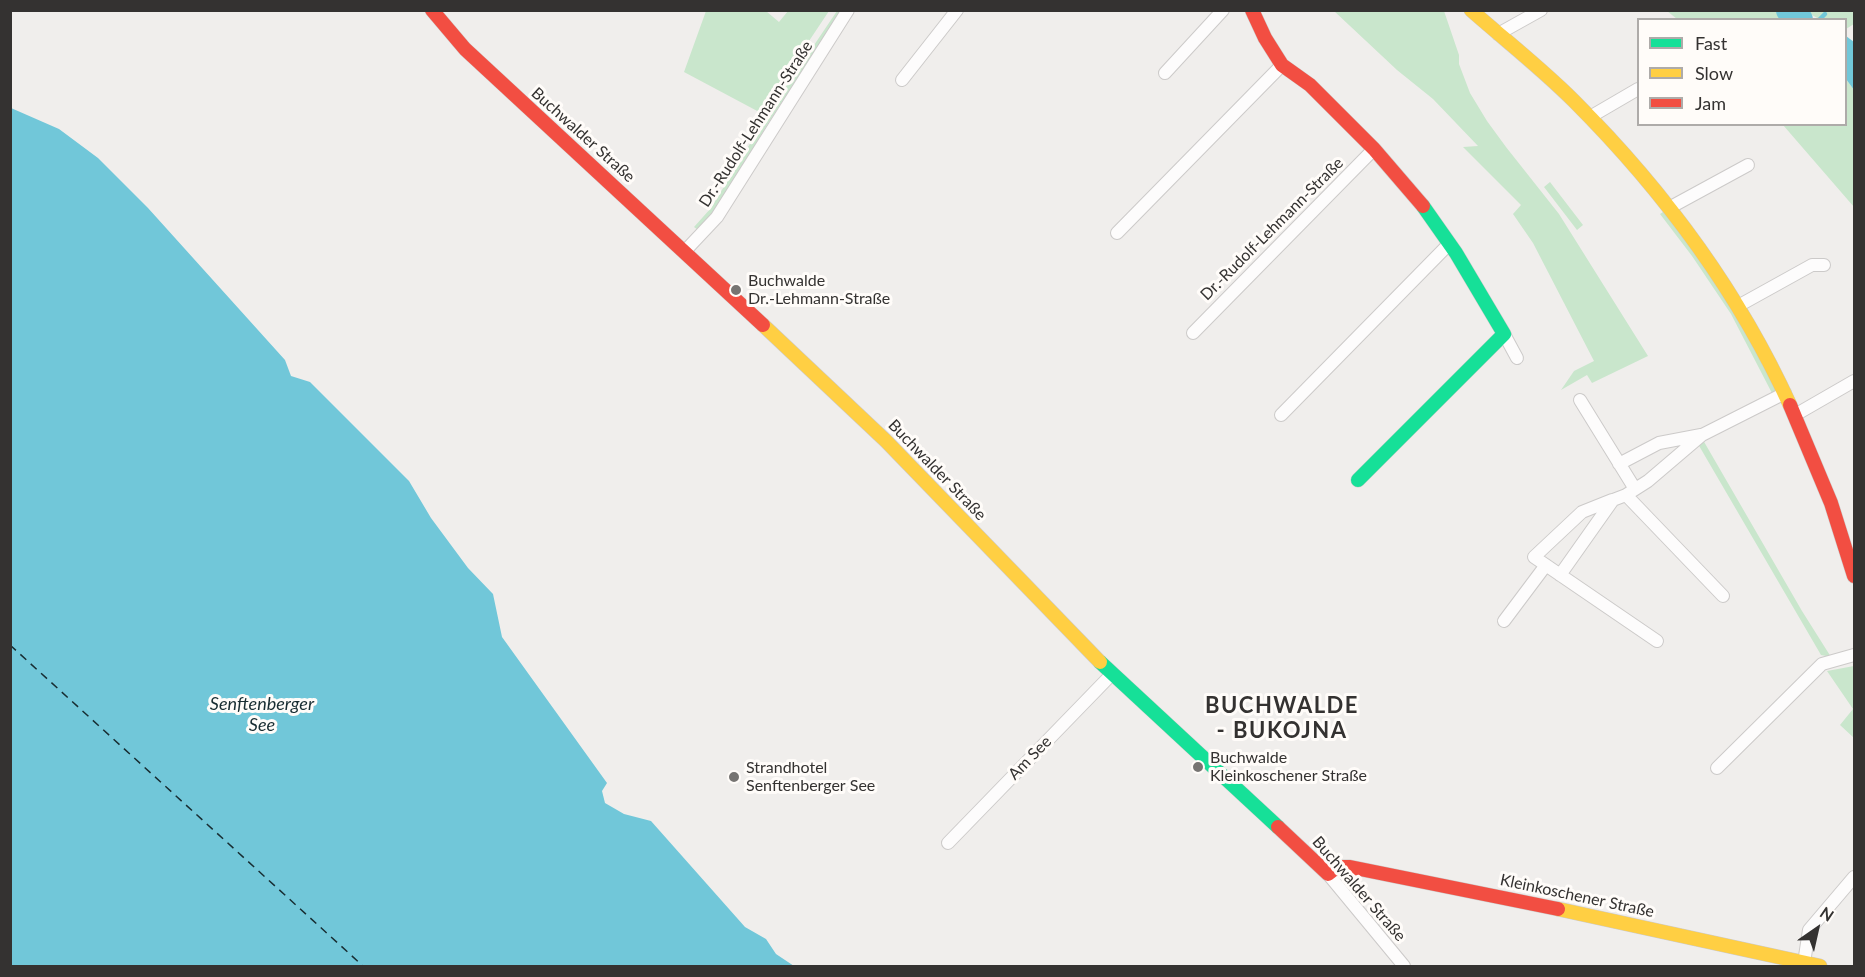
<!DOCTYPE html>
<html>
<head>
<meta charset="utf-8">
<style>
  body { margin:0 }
  #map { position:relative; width:1865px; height:977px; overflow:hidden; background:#f0eeec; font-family:Lato,sans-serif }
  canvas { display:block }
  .frame { position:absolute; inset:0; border:12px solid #343231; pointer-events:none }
  .legend { position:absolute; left:1637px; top:18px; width:210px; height:108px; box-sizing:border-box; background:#fffcf9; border:2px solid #aeaba9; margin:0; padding:8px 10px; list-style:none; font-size:18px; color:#343231 }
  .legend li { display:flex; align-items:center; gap:12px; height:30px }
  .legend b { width:30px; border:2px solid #aeaba9 }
  .north { position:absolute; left:1787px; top:899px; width:60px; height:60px; -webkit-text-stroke:4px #fffcf9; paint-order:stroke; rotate:34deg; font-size:16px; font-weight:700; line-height:24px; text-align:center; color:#343231 }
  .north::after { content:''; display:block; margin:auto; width:21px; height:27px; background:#343231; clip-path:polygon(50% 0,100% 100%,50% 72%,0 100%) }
</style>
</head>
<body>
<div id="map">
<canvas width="1865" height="977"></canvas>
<div class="frame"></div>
<ul class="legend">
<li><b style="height:8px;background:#16e098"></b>Fast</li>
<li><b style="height:8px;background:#ffcf43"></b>Slow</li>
<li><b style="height:8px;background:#f24e42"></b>Jam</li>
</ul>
<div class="north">N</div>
</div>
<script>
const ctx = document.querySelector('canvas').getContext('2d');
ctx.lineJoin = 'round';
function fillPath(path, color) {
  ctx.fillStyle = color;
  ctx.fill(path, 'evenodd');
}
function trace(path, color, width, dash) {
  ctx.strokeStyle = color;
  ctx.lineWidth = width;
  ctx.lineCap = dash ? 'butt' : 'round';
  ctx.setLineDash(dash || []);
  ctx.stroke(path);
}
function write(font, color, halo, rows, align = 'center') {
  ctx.font = font + ' Lato,sans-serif';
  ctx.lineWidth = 6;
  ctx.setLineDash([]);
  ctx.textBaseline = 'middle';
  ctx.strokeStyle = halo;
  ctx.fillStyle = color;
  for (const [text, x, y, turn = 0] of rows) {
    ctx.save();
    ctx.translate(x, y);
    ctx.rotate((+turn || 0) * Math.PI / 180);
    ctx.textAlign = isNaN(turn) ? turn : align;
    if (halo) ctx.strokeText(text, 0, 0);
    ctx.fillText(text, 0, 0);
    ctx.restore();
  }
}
fillPath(new Path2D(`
  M 706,11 L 766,11 L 779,22 L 788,11 L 829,11 L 761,113 L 684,72 Z
  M 837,11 L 842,11 L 767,125 L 728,192 L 716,210 L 698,230 L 694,227 L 711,208 L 771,109 Z
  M 1334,11 L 1444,11 L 1459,55 L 1459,64 L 1470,93 L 1487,121 L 1506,147 L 1559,214 L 1648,356 L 1592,383 L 1587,375 L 1561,390 L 1574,371 L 1594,361 L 1533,243 L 1513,214 L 1521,205 L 1463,147 L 1478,146 L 1433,99 L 1397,70 Z
  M 1667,11 L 1794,11 L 1784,20 L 1677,19 Z
  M 1805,11 L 1854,11 L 1854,24 L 1846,29 L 1846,20 L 1819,19 Z
  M 1846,79 L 1854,90 L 1854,207 L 1783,125 L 1846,124 Z
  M 1550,182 L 1583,225 L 1577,230 L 1544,187 Z
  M 1669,208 L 1785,393 L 1774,397 L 1731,314 L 1692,256 L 1660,214 Z
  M 1703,440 L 1802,611 L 1831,657 L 1821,655 L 1698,444 Z
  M 1854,666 L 1854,738 L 1840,725 L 1853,709 L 1827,671 Z`), '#c9e6cc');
fillPath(new Path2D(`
  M 1846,36 L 1854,42 L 1854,90 L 1846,79 Z
  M 11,108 L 59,129 L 98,158 L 148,208 L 285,360 L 291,376 L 310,382 L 409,481 L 431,518 L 468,568 L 493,594 L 502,637 L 607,783 L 602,791 L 605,803 L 624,814 L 651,821 L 745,927 L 766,939 L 776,954 L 794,966 L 11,966 Z`), '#71c7d9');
trace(new Path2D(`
  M 1819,20 L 1825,14`), '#71c7d9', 4.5);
trace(new Path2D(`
  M 1790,10 L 1799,20`), '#71c7d9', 28);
trace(new Path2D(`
  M 10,645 L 363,966`), '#182d32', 1.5, [8, 6]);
const street = new Path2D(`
  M 1498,34 L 1541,10
  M 1165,73 L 1223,10
  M 902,80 L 957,10
  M 1590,117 L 1638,89
  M 1669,208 L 1748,165
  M 1117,233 L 1282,65
  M 685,251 L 717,217 L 848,10
  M 1738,306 L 1812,265 L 1824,265
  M 1193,333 L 1374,149
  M 1504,334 L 1517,358
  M 1580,400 L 1635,489
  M 1281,415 L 1449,244
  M 1795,415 L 1854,381
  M 1619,464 L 1659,443 L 1701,435
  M 1626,495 L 1723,596
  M 1612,500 L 1582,512 L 1534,557 L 1657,641
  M 1560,575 L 1613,500 L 1626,495 L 1648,481 L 1702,435 L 1785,393
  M 1504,621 L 1546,565
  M 1717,768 L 1822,664 L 1854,655
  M 948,843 L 1112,674
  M 1328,874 L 1404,966
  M 1804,963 L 1809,930 L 1854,877`);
const fast = new Path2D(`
  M 1358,480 L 1504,334 L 1456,253 L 1423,206
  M 1100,662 L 1278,827`);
const slow = new Path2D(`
  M 1471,10 C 1505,40 1541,68 1574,101 C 1662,189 1738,291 1790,405
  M 763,325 L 886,441 L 1100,662
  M 1558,909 L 1820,966`);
const jam = new Path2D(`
  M 432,10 L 465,49 L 763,325
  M 1252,10 L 1265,38 L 1282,65 L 1310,85 L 1374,149 L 1423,206
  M 1790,405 L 1831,503 L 1854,576
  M 1278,827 L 1328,874 L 1337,867 L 1350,867 L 1558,909`);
trace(street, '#cccac9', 14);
trace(fast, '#cccac9', 15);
trace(slow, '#cccac9', 15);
trace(jam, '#cccac9', 15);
trace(street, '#fdfcfc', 12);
trace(fast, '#16e098', 14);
trace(slow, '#ffcf43', 14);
trace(jam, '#f24e42', 14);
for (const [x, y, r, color] of [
  [736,290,6,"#767472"],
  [1198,767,6,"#767472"],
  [734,777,6,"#767472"]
]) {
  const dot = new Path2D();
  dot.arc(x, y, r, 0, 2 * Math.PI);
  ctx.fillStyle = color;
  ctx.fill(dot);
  trace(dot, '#fffcf9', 2);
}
write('16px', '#343231', '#fffcf9', [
  ["Dr.-Rudolf-Lehmann-Straße",756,124,-57],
  ["Buchwalder Straße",583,135,42],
  ["Dr.-Rudolf-Lehmann-Straße",1272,229,-45],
  ["Buchwalder Straße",937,470,46],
  ["Am See",1030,758,-46],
  ["Buchwalder Straße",1359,889,49],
  ["Kleinkoschener Straße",1577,896,12]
]);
write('16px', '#343231', '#fffcf9', [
  ["Buchwalde",748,281],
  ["Dr.-Lehmann-Straße",748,299],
  ["Buchwalde",1210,758],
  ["Kleinkoschener Straße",1210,776],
  ["Strandhotel",746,768],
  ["Senftenberger See",746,786]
], 'left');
write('italic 18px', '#182d32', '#fffcf9', [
  ["Senftenberger",262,704],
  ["See",262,725]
]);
ctx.letterSpacing = '1.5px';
write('bold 22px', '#343231', '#fffcf9', [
  ["BUCHWALDE",1282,706],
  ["- BUKOJNA",1282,731]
]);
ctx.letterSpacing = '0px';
</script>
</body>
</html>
